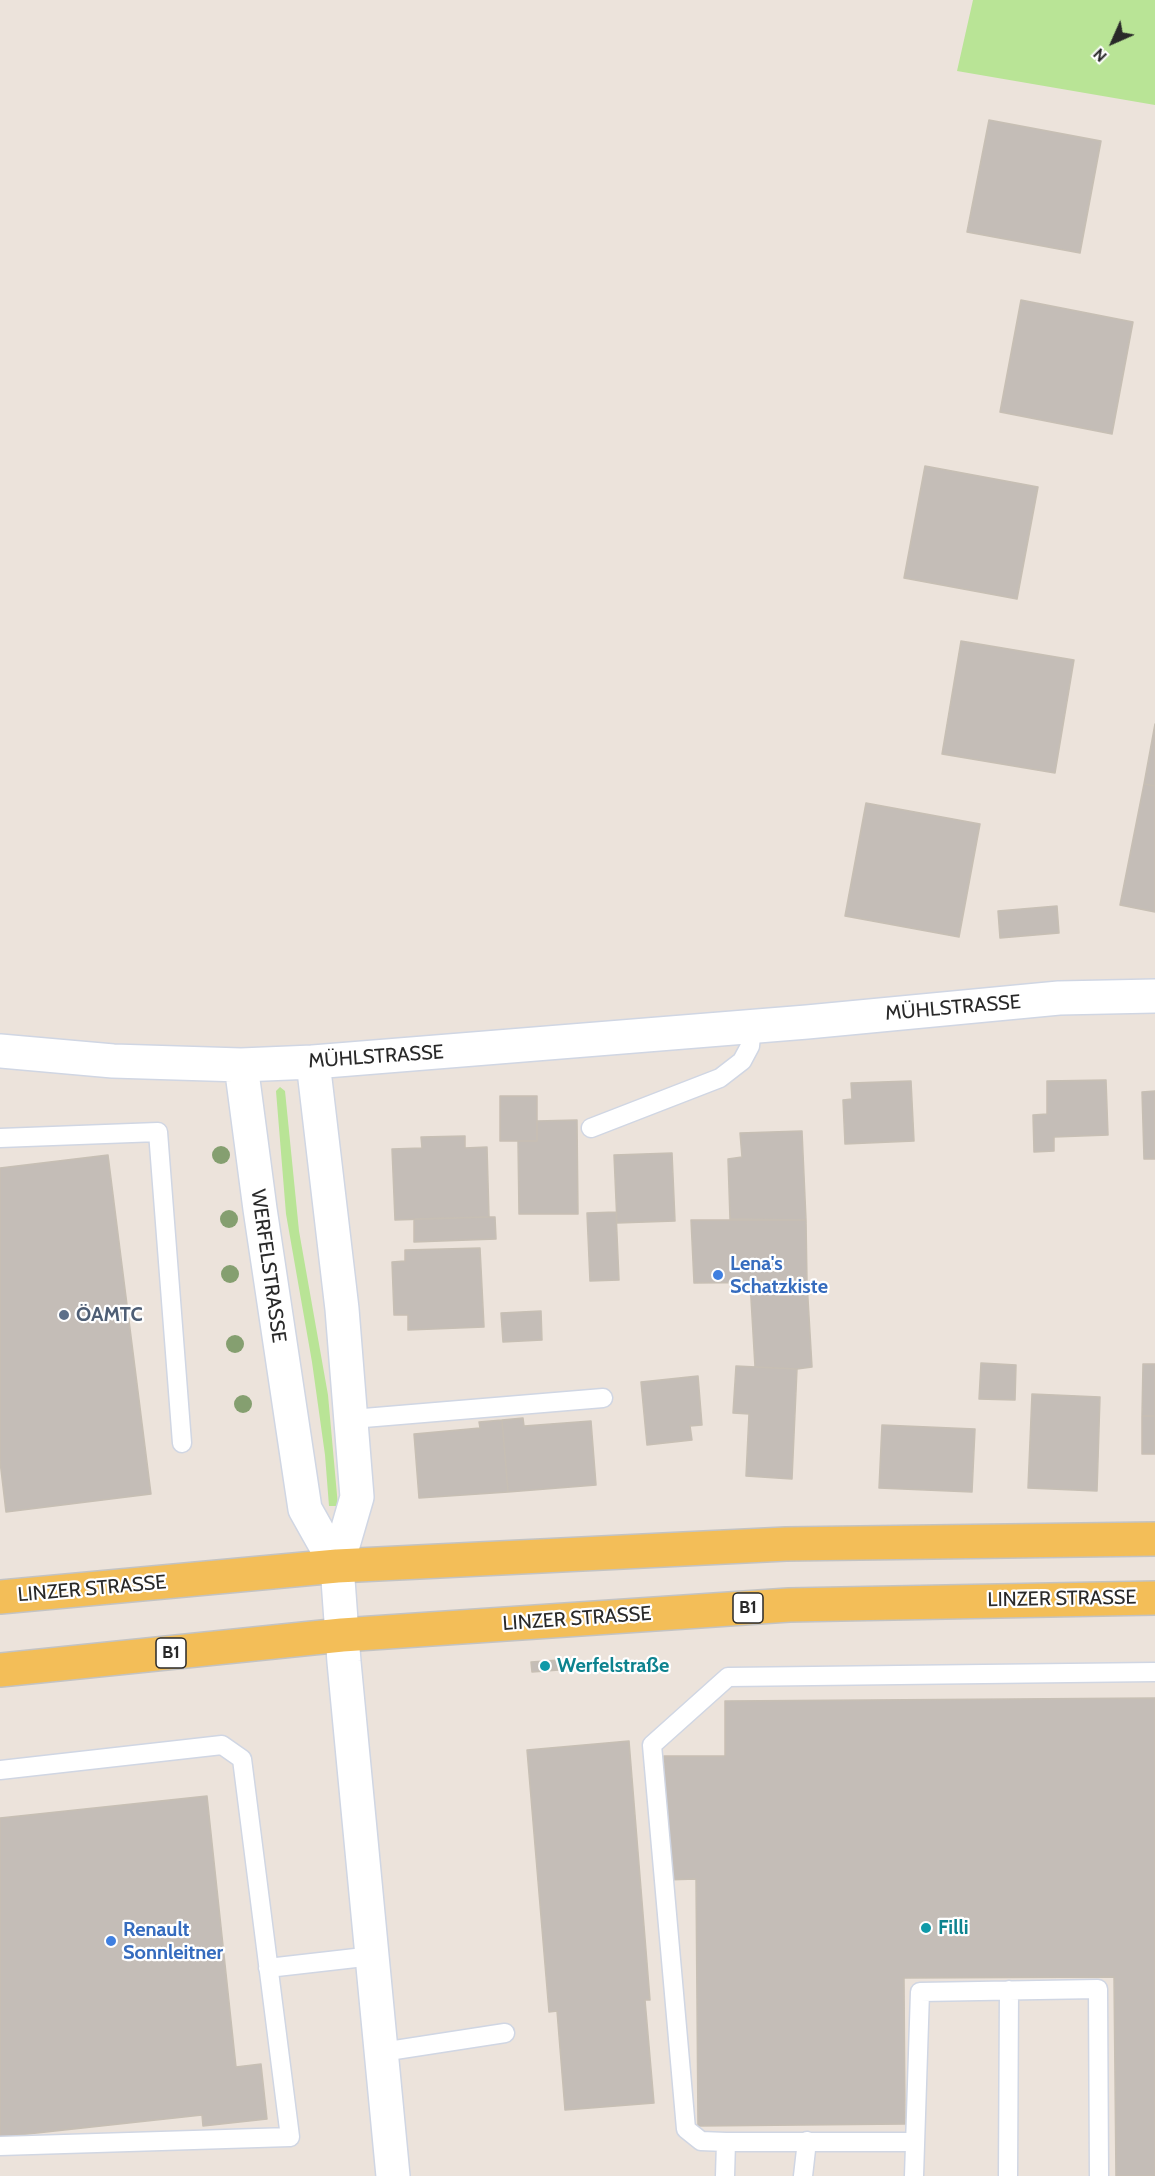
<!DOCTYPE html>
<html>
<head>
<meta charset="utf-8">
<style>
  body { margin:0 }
  #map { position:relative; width:1155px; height:2176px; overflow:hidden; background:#ece3db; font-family:Cabin,sans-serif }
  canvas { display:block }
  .north { position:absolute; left:1083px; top:12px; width:60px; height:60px; -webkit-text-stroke:4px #fff; paint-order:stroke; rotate:225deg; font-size:16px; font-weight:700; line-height:24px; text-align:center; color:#292929 }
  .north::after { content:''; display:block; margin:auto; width:21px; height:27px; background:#292929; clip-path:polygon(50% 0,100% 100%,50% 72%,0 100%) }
</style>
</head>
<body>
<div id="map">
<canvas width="1155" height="2176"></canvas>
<div class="north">N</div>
</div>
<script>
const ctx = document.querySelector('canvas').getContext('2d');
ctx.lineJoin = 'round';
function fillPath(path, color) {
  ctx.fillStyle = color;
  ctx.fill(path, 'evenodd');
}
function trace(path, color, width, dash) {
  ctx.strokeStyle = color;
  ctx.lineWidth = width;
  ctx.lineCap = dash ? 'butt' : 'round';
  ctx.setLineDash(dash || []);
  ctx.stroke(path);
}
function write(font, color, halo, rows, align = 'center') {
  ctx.font = font + ' Cabin,sans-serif';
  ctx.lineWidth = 4.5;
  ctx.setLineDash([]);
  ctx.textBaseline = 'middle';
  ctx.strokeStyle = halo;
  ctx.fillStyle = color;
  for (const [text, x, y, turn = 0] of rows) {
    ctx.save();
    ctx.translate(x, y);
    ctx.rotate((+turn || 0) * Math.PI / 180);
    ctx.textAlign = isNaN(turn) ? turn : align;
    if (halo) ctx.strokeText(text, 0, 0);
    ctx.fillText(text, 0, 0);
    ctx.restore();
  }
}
fillPath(new Path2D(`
  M 973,0 L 1155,0 L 1155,105 L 957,71 Z
  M 280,1087 L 285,1091 L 299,1231 L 328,1395 L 338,1506 L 329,1506 L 325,1455 L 312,1362 L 286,1214 L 276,1091 Z`), '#b9e496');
const building = new Path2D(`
  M 989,120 L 1101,141 L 1080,253 L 967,232 Z
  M 1021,300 L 1133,322 L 1112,434 L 1000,412 Z
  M 925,466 L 1038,487 L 1017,599 L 904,578 Z
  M 961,641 L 1074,660 L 1055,773 L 942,754 Z
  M 1155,724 L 1155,786 L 1144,784 Z
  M 1144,784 L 1155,786 L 1155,912 L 1120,905 Z
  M 866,803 L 980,824 L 959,937 L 845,916 Z
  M 1057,906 L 1059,933 L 1000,938 L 998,911 Z
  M 1106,1080 L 1108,1135 L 1054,1137 L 1054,1151 L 1034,1152 L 1033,1115 L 1047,1114 L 1047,1081 Z
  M 911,1081 L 914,1141 L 845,1144 L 843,1100 L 852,1099 L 851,1083 Z
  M 1155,1091 L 1155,1159 L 1144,1159 L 1142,1092 Z
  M 500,1096 L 537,1096 L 537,1141 L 500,1141 Z
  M 577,1120 L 578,1214 L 519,1214 L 518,1141 L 537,1141 L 537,1121 Z
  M 802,1131 L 806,1220 L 730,1219 L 728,1159 L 742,1157 L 740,1133 Z
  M 465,1136 L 465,1148 L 487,1147 L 489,1217 L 395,1220 L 392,1149 L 422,1148 L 421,1137 Z
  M 672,1153 L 675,1221 L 617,1223 L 614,1155 Z
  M 108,1155 L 151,1494 L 6,1512 L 0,1461 L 0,1168 Z
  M 616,1212 L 619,1280 L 590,1281 L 587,1213 Z
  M 489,1217 L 495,1217 L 496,1239 L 414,1242 L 414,1219 Z
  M 691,1220 L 806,1220 L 807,1282 L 694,1283 Z
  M 480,1248 L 484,1327 L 408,1330 L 408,1315 L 394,1315 L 392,1262 L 405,1261 L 405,1250 Z
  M 750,1282 L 807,1282 L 812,1367 L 797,1369 L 755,1367 Z
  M 541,1311 L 542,1340 L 503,1342 L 501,1313 Z
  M 981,1363 L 1016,1365 L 1015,1400 L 979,1399 Z
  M 1143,1364 L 1155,1364 L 1155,1416 L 1142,1416 Z
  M 736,1366 L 797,1369 L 792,1479 L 746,1476 L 749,1414 L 733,1413 Z
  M 698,1376 L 702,1425 L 690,1426 L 692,1440 L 647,1445 L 641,1382 Z
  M 1032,1394 L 1100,1397 L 1097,1491 L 1028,1488 Z
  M 1142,1416 L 1155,1416 L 1155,1454 L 1142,1454 Z
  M 523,1418 L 524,1426 L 591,1421 L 596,1485 L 508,1492 L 502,1420 Z
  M 502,1420 L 508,1492 L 419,1498 L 414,1434 L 480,1428 L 479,1422 Z
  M 882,1425 L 975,1429 L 972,1492 L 879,1488 Z
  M 559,1660 L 559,1670 L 532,1672 L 531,1662 Z
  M 1155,1698 L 1155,2176 L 1116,2176 L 1114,1977 L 904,1978 L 905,2124 L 698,2126 L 696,1879 L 665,1880 L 664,1756 L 725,1756 L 725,1701 Z
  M 629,1741 L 650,2000 L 645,2000 L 654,2103 L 565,2110 L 557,2011 L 549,2012 L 527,1750 Z
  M 207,1796 L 236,2067 L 261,2064 L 267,2119 L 203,2126 L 202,2115 L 0,2137 L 0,1818 Z`);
fillPath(building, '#c4bdb7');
trace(building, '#c7bfb4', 1.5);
const lane = new Path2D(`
  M 591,1128 L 720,1078 L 742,1061 L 750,1046 L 752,1026
  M 0,1138 L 158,1132 L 182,1443
  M 352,1419 L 603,1398
  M 0,1770 L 222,1745 L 242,1759 L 290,2137 L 0,2146
  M 268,1968 L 373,1956
  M 382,2052 L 505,2033
  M 726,2142 L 701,2141 L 686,2129 L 652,1745 L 728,1677 L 1155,1672
  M 725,2176 L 726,2142 L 915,2142
  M 803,2176 L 807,2141
  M 914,2176 L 920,1992 L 1098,1989 L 1099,2176
  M 1008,2176 L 1009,1990`);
const street = new Path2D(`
  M 0,1051 L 113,1061 L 241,1065 L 313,1062 L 807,1022 L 1059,998 L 1155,996
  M 313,1062 L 342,1309 L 357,1497 L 337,1566
  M 241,1065 L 260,1209 L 305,1509 L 337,1566`);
const secondary = new Path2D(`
  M 337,1566 L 344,1662 L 393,2176`);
const primary = new Path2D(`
  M 0,1597 L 337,1566 L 786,1544 L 1155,1539
  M 0,1670 L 342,1635 L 789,1605 L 1155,1598`);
trace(lane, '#d0d6e3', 21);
trace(street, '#d0d6e3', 36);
trace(secondary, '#d0d6e3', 36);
trace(primary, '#c3c3c3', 36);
trace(lane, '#fff', 18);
trace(street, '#fff', 33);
trace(secondary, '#fff', 33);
trace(primary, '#f3be58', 33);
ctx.fillStyle = '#859f70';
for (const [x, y] of [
  [221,1155],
  [229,1219],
  [230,1274],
  [235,1344],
  [243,1404]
]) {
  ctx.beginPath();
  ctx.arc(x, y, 9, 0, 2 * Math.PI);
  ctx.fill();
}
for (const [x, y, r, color] of [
  [718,1275,6,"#3f7fe0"],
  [64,1315,6,"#5c6f8a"],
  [545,1666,6,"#0f9aa8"],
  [926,1928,6,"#0f9aa8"],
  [111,1941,6,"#3f7fe0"]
]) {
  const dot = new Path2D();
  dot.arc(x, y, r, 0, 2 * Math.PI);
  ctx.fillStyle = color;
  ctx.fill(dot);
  trace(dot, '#fff', 2);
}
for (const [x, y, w] of [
  [748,1608,30],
  [171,1653,30]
]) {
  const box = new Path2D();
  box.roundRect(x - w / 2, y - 15, w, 30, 4.5);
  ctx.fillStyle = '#fff';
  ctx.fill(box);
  trace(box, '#292929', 1.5);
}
write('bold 18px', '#292929', null, [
  ["B1",748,1608],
  ["B1",171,1653]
]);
write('20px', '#292929', '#fff', [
  ["MÜHLSTRASSE",953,1008,-5],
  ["MÜHLSTRASSE",376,1057,-4],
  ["WERFELSTRASSE",268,1266,82],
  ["LINZER STRASSE",92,1589,-5],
  ["LINZER STRASSE",1062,1599,-1],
  ["LINZER STRASSE",577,1619,-4]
]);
write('bold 20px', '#366cbe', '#fff', [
  ["Lena's",730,1264],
  ["Schatzkiste",730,1287],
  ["Renault",123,1930],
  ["Sonnleitner",123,1953]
], 'left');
write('bold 20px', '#4e5e75', '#fff', [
  ["ÖAMTC",76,1315]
], 'left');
write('bold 20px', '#0d838f', '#fff', [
  ["Werfelstraße",557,1666],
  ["Filli",938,1928]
], 'left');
</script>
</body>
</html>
